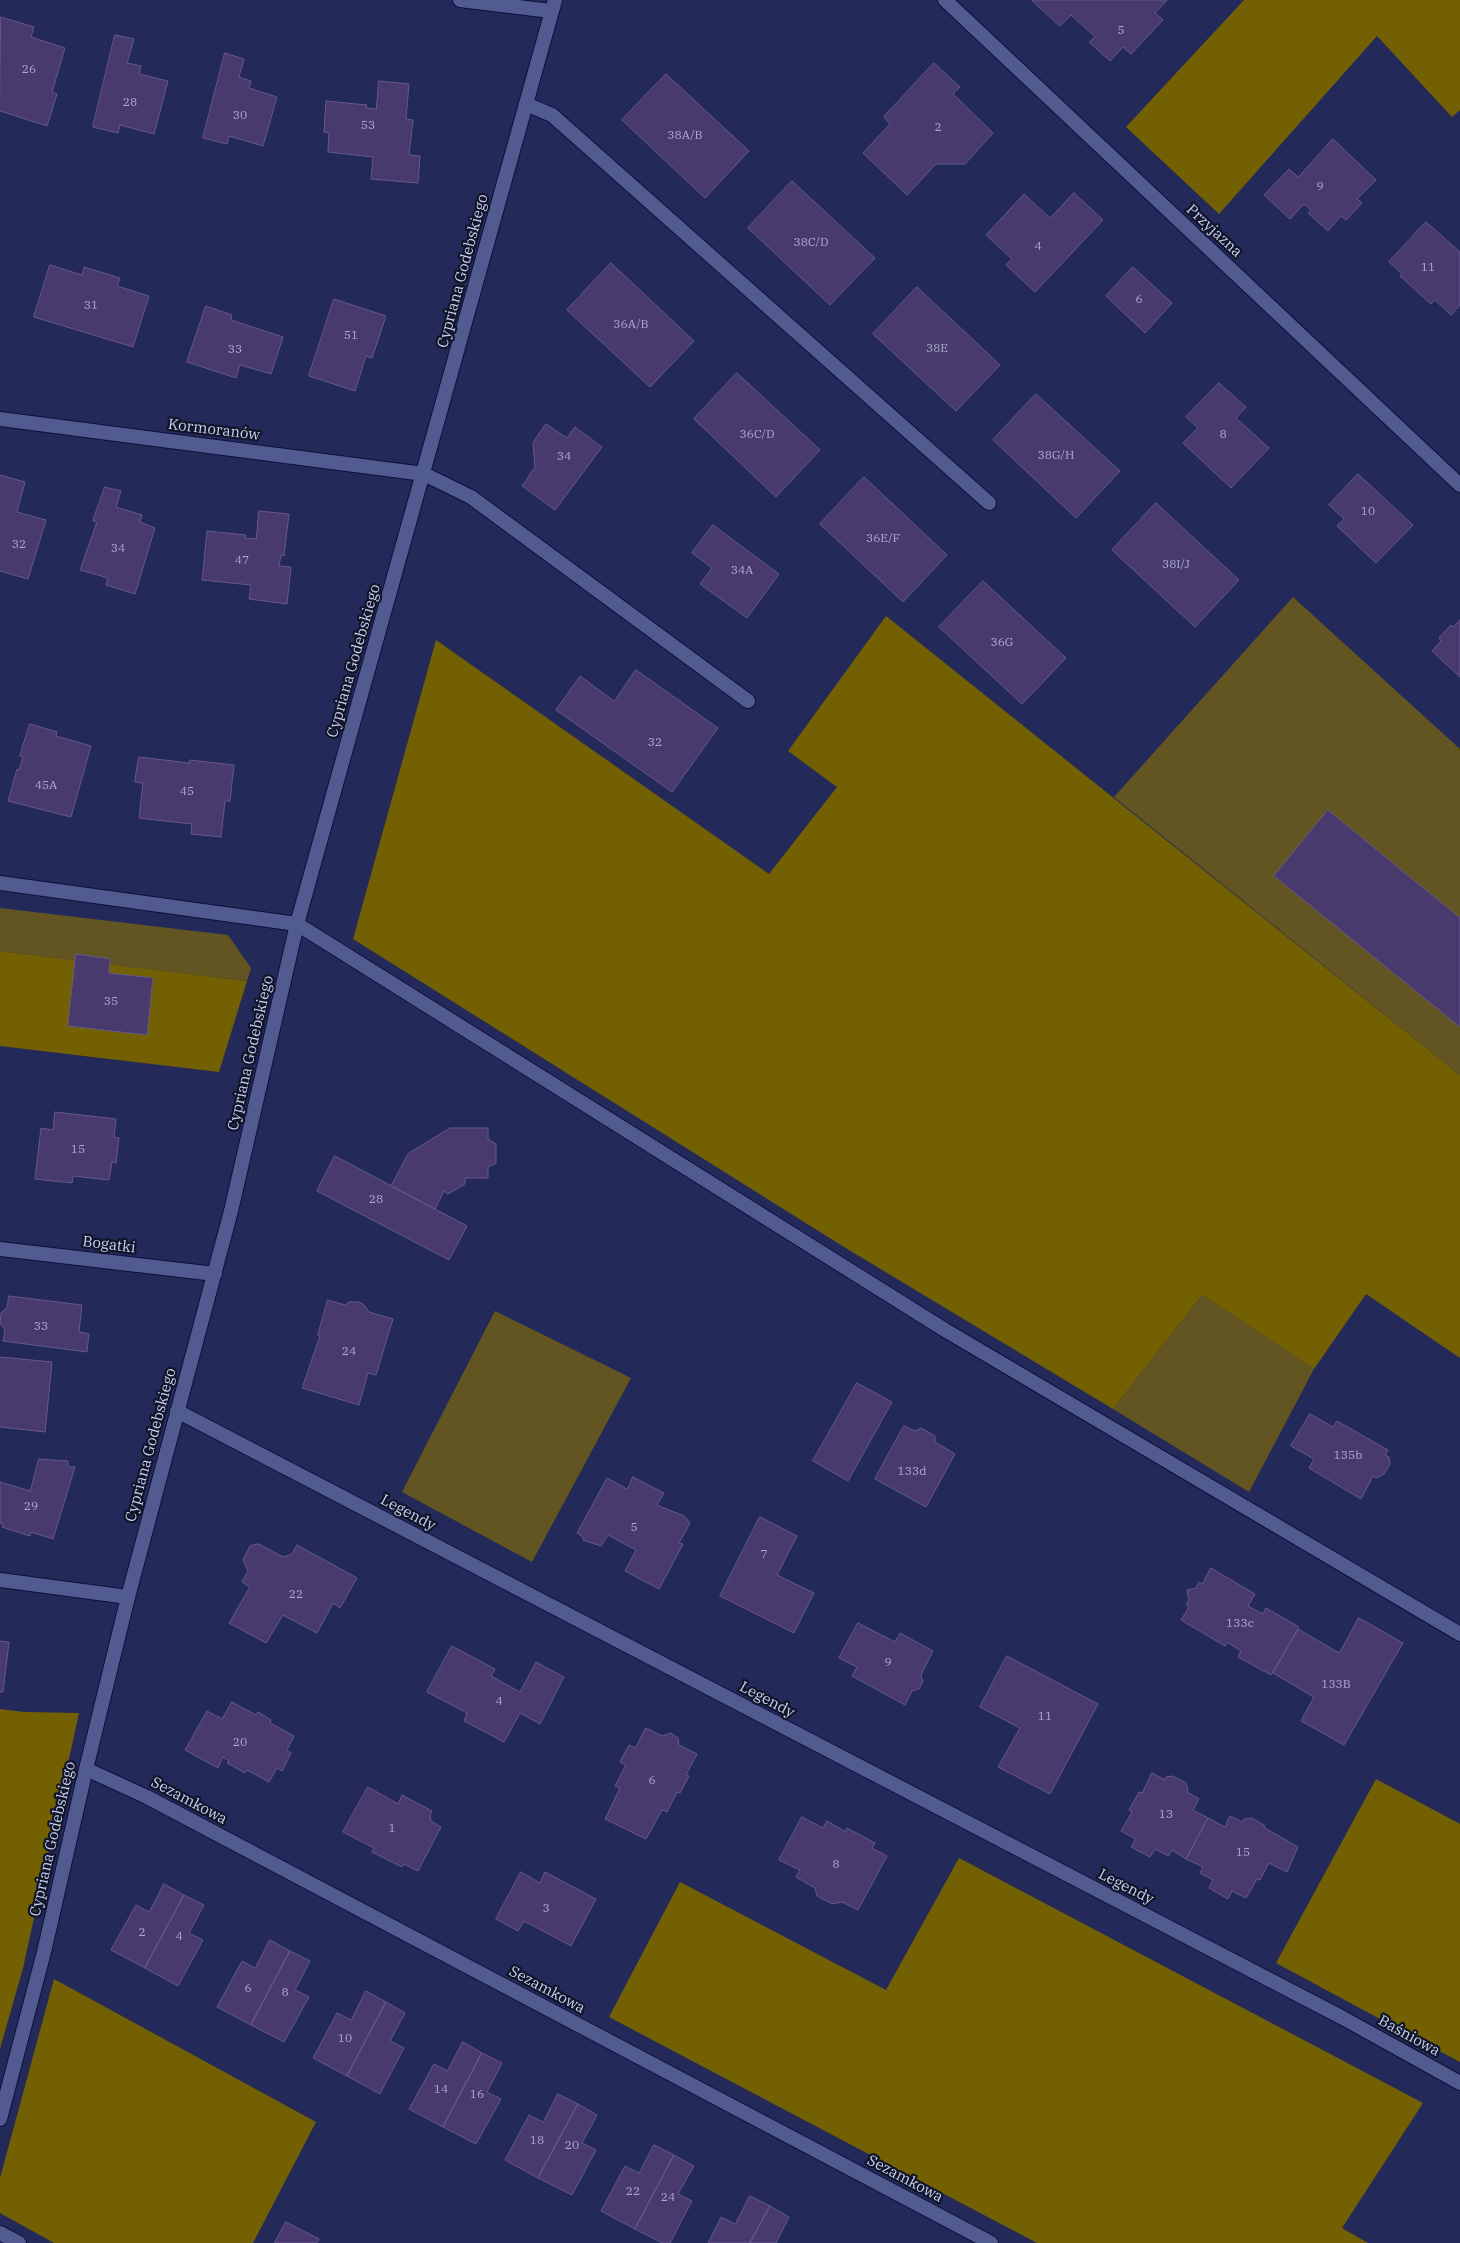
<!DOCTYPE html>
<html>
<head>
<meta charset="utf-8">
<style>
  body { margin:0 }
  canvas { display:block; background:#232958 }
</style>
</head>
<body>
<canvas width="1460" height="2243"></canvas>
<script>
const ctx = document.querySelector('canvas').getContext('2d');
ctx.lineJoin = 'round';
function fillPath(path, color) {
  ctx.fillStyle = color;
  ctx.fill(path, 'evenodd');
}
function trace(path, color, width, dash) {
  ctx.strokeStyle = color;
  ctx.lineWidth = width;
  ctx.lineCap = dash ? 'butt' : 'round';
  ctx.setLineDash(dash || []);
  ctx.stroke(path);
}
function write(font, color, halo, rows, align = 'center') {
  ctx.font = font + ' "IBM Plex Serif",serif';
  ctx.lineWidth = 4.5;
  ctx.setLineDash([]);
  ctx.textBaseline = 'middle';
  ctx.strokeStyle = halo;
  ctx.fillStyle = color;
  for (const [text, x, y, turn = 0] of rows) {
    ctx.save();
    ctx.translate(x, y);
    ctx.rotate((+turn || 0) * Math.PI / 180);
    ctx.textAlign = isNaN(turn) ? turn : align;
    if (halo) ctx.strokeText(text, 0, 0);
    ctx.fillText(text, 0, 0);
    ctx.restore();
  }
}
fillPath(new Path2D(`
  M 1293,597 L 1460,749 L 1460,1075 L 1114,797 Z
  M 0,908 L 228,935 L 251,968 L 247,981 L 0,951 Z
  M 1202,1295 L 1314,1369 L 1249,1492 L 1113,1409 Z
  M 495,1311 L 631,1378 L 532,1562 L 402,1492 Z`), '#625521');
fillPath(new Path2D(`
  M 1244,0 L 1460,0 L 1460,110 L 1452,117 L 1377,36 L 1219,214 L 1126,127 Z
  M 886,616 L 1460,1075 L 1460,1358 L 1366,1294 L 1314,1369 L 1202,1295 L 1113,1409 L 844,1247 L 353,939 L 436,640 L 769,874 L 837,787 L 788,751 Z
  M 0,951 L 247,981 L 219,1072 L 0,1046 Z
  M 0,1709 L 24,1712 L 79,1713 L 23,1968 L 0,2049 Z
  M 1376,1779 L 1460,1824 L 1460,2062 L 1276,1963 Z
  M 959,1858 L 1423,2103 L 1342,2228 L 1368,2243 L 1037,2243 L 609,2017 L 680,1882 L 886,1990 Z
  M 54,1979 L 316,2122 L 253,2243 L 54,2243 L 0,2213 L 0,2178 Z`), '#736003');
const building = new Path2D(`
  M 1032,0 L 1167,0 L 1155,13 L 1163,20 L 1131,54 L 1123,47 L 1110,61 L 1089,42 L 1095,37 L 1071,15 L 1060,26 Z
  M 1,17 L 34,27 L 31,37 L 65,48 L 52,92 L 57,94 L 47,126 L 0,111 Z
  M 115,35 L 134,39 L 127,63 L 141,66 L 139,74 L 168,81 L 154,134 L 120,125 L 118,133 L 93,127 Z
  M 225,53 L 244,59 L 239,77 L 251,81 L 249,88 L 277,97 L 263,146 L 229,136 L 227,144 L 203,138 Z
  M 934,63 L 960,87 L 953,94 L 993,133 L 965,164 L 936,164 L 907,195 L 863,153 L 890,124 L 884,117 Z
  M 666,74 L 749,151 L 705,198 L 622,120 Z
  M 379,81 L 409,84 L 406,119 L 413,120 L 409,155 L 420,156 L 418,183 L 371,179 L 373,157 L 328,152 L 329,133 L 324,132 L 326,101 L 367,105 L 366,108 L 376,109 Z
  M 1333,139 L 1376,180 L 1357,199 L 1362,203 L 1346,220 L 1341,216 L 1328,231 L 1308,213 L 1311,210 L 1304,204 L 1290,219 L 1264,195 L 1289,169 L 1298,177 Z
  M 792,181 L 875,258 L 830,305 L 748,228 Z
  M 1074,193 L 1103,220 L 1035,292 L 1006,265 L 1012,259 L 986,235 L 1024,194 L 1050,218 Z
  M 1426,222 L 1460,252 L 1460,305 L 1451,315 L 1435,300 L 1431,304 L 1400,276 L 1402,274 L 1389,262 Z
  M 611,263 L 694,341 L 650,387 L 567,310 Z
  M 50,265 L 82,275 L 84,267 L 120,278 L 117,286 L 149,296 L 133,347 L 34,317 Z
  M 1133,267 L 1172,303 L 1145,333 L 1106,296 Z
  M 917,287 L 1000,365 L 956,411 L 873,334 Z
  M 334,299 L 386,316 L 372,358 L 366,356 L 355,391 L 309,376 Z
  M 206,306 L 232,315 L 231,320 L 283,337 L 271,374 L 240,365 L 236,378 L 187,362 Z
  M 737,373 L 820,450 L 776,497 L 694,419 Z
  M 1219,383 L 1246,407 L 1236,418 L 1269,448 L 1231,488 L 1183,443 L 1198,428 L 1186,417 Z
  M 1036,394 L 1120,471 L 1076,518 L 993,440 Z
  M 546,424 L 567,438 L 575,427 L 602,447 L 555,510 L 522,486 L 535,467 L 533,443 Z
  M 1358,474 L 1413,525 L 1376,563 L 1337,526 L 1344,519 L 1329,505 Z
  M 0,475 L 25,482 L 17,512 L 46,520 L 28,579 L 0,571 Z
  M 864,477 L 947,555 L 903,602 L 820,524 Z
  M 105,487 L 121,491 L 116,507 L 142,515 L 140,522 L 155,528 L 135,594 L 106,585 L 108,578 L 80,570 L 97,522 L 93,521 Z
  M 1156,503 L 1239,580 L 1195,627 L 1112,550 Z
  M 259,511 L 289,514 L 284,556 L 281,555 L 279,566 L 291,567 L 287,604 L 249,599 L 251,585 L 202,580 L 207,531 L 246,535 L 245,538 L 256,539 Z
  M 713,525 L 779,574 L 747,618 L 700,584 L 712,568 L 692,553 Z
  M 983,581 L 1066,658 L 1022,704 L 939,627 Z
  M 1460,620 L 1460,677 L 1432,651 L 1441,641 L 1439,638 L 1451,625 L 1453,627 Z
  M 636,670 L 718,728 L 672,792 L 556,710 L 580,676 L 614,701 Z
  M 30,724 L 57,732 L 56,736 L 91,746 L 71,817 L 8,801 L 17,769 L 19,770 L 23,757 L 20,756 Z
  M 139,757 L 189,763 L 190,760 L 234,765 L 230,801 L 225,801 L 221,837 L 191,834 L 192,824 L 139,818 L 143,783 L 135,782 Z
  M 1328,810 L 1460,918 L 1460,1027 L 1274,876 Z
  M 76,954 L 110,959 L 109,973 L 153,978 L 147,1035 L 68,1026 Z
  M 55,1112 L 116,1119 L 114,1137 L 119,1138 L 116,1163 L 112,1162 L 109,1180 L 73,1176 L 72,1183 L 35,1179 L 41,1128 L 53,1130 Z
  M 450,1128 L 488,1128 L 488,1139 L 496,1144 L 496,1163 L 488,1167 L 488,1178 L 465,1178 L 465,1184 L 448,1194 L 444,1191 L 435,1209 L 391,1186 L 408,1154 Z
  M 335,1156 L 467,1226 L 449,1260 L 317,1191 Z
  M 9,1296 L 82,1305 L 79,1332 L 89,1334 L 87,1352 L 3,1341 L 5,1330 L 0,1323 L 1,1313 L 7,1307 Z
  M 328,1300 L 345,1305 L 349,1302 L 358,1302 L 363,1304 L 369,1312 L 393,1319 L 376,1375 L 368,1373 L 359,1405 L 302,1388 L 320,1336 L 318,1335 Z
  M 0,1357 L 52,1362 L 45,1432 L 0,1427 Z
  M 857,1383 L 892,1402 L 848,1481 L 813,1461 Z
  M 1310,1414 L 1333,1427 L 1337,1421 L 1388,1450 L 1385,1455 L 1389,1457 L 1390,1464 L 1384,1474 L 1376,1478 L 1373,1476 L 1361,1499 L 1309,1468 L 1314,1459 L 1291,1446 Z
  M 904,1426 L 915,1431 L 921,1428 L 935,1436 L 935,1442 L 955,1454 L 926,1507 L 875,1479 Z
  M 39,1459 L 68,1461 L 68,1467 L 75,1467 L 53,1539 L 31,1532 L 30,1536 L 2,1527 L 3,1524 L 0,1523 L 0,1482 L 30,1491 Z
  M 633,1477 L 664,1493 L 657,1505 L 684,1516 L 690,1523 L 679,1543 L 683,1544 L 659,1589 L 625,1571 L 636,1550 L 608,1535 L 601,1546 L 583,1540 L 582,1536 L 577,1533 L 607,1478 L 627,1489 Z
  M 760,1517 L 797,1536 L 777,1575 L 814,1593 L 794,1633 L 720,1596 Z
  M 259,1544 L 283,1557 L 292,1554 L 297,1545 L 357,1578 L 340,1608 L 333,1603 L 317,1633 L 283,1615 L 266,1643 L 229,1623 L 250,1587 L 242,1582 L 248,1571 L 243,1560 L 250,1546 Z
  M 1211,1568 L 1255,1594 L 1248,1606 L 1263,1614 L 1266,1608 L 1299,1627 L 1271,1675 L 1238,1657 L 1241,1651 L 1227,1642 L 1225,1646 L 1181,1620 L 1189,1607 L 1186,1605 L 1189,1600 L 1187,1590 L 1196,1588 L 1199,1582 L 1202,1584 Z
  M 1359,1618 L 1403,1643 L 1344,1745 L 1301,1721 L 1314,1697 L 1273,1673 L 1298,1629 L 1339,1653 Z
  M 858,1623 L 895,1642 L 900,1633 L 933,1651 L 921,1675 L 923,1681 L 919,1689 L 912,1691 L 905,1705 L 852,1676 L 857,1667 L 839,1658 Z
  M 0,1641 L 9,1642 L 3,1692 L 0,1692 Z
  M 452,1646 L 495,1669 L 491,1676 L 520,1692 L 536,1662 L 564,1677 L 540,1724 L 520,1713 L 504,1742 L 464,1721 L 467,1713 L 427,1692 Z
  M 1007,1656 L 1098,1704 L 1050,1794 L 998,1767 L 1020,1728 L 980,1707 Z
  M 232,1702 L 256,1715 L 258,1712 L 271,1720 L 270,1723 L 294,1736 L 287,1750 L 291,1753 L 282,1771 L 277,1768 L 269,1782 L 247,1770 L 245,1773 L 227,1763 L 229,1761 L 223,1757 L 218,1768 L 185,1750 L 207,1711 L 222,1719 Z
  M 646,1728 L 662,1736 L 671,1733 L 678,1738 L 679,1745 L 697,1754 L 686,1775 L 689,1776 L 680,1793 L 677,1792 L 667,1812 L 662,1810 L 646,1839 L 605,1819 L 620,1788 L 615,1786 L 626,1765 L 620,1762 L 629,1745 L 635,1748 Z
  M 1152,1773 L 1165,1780 L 1166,1777 L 1173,1776 L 1186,1783 L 1188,1790 L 1187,1792 L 1199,1799 L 1193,1810 L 1208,1818 L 1186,1859 L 1172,1850 L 1168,1856 L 1155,1849 L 1150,1857 L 1131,1847 L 1136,1839 L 1121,1831 L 1132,1812 L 1129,1810 L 1139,1792 L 1142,1793 Z
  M 368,1787 L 398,1804 L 402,1795 L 432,1811 L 430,1815 L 431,1821 L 441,1827 L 418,1871 L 404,1864 L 402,1867 L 372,1852 L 374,1848 L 343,1832 Z
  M 1230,1816 L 1243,1822 L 1244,1819 L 1252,1818 L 1264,1825 L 1265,1828 L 1298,1847 L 1287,1872 L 1269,1863 L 1260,1880 L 1257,1879 L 1246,1898 L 1232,1891 L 1228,1899 L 1209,1888 L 1213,1880 L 1200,1873 L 1203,1867 L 1186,1859 L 1208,1818 L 1225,1827 Z
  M 802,1817 L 823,1828 L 827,1821 L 846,1832 L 847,1828 L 875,1843 L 872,1848 L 887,1856 L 858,1910 L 842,1902 L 832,1904 L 817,1896 L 815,1888 L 796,1877 L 800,1870 L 779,1860 Z
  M 521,1872 L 540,1883 L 545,1872 L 596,1899 L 571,1946 L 524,1921 L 518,1931 L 496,1919 Z
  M 164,1884 L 184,1895 L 145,1968 L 111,1950 L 136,1905 L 149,1912 Z
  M 184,1895 L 204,1905 L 189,1933 L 203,1940 L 178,1986 L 145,1968 Z
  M 270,1940 L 290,1951 L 251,2025 L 217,2007 L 242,1961 L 255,1968 Z
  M 290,1951 L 310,1961 L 295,1990 L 309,1997 L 284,2042 L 251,2025 Z
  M 366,1991 L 386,2002 L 347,2076 L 313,2058 L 337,2013 L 351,2020 Z
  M 386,2002 L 405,2013 L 390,2041 L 404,2048 L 380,2094 L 347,2076 Z
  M 463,2042 L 482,2053 L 443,2127 L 409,2109 L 434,2064 L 447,2071 Z
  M 482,2053 L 502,2063 L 487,2092 L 501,2099 L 476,2144 L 443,2127 Z
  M 558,2094 L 578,2104 L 538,2178 L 505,2160 L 529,2115 L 543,2122 Z
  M 578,2104 L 597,2115 L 582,2143 L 596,2150 L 572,2195 L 538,2178 Z
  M 654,2145 L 674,2155 L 635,2229 L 601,2211 L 625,2166 L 639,2173 Z
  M 674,2155 L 694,2166 L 678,2194 L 692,2201 L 670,2243 L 662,2243 L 635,2229 Z
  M 750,2196 L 770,2206 L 750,2243 L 708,2243 L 721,2217 L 735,2224 Z
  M 770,2206 L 789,2217 L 776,2243 L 750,2243 Z
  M 286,2222 L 319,2239 L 317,2243 L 275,2243 Z`);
fillPath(building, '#483a6c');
trace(building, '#65578c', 1);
const service = new Path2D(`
  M 526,104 L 552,115 L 989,503
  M 424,474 L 471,497 L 748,701
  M 297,924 L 945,1330 L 1460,1634
  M 0,1580 L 128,1597
  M 0,2233 L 19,2243`);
const minor = new Path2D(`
  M 460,0 L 551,11
  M 945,0 L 1460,485
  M 0,419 L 424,474
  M 0,883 L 297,924
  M 0,1249 L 215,1274
  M 177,1411 L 1343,2018 L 1460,2083
  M 86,1769 L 147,1797 L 991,2243
  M 0,2119 L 44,1952 L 86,1769 L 128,1597 L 231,1211 L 297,924 L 555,0`);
trace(service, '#0e0f3c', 16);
trace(minor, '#0e0f3c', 16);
trace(service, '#525b8f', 14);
trace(minor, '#525b8f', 14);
write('12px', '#aaabce', null, [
  ["5",1121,31],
  ["26",29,70],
  ["28",130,103],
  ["30",240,116],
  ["53",368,126],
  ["2",938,128],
  ["38A/B",685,136],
  ["9",1320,187],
  ["38C/D",811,243],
  ["4",1038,247],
  ["11",1428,268],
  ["6",1139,300],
  ["31",91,306],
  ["36A/B",631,325],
  ["51",351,336],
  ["38E",937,349],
  ["33",235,350],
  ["36C/D",757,435],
  ["8",1223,435],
  ["38G/H",1056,456],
  ["34",564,457],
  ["10",1368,512],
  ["36E/F",883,539],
  ["32",19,545],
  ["34",118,549],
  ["47",242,561],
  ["38I/J",1176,565],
  ["34A",742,571],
  ["36G",1002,643],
  ["32",655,743],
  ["45A",46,786],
  ["45",187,792],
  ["35",111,1002],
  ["15",78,1150],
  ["28",376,1200],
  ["33",41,1327],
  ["24",349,1352],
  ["135b",1348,1456],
  ["133d",912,1472],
  ["29",31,1507],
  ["5",634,1528],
  ["7",764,1555],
  ["22",296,1595],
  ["133c",1240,1624],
  ["9",888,1663],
  ["133B",1336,1685],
  ["4",499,1702],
  ["11",1045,1717],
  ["20",240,1743],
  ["6",652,1781],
  ["13",1166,1815],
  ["1",392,1829],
  ["15",1243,1853],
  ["8",836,1865],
  ["3",546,1909],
  ["2",142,1933],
  ["4",179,1937],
  ["6",248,1989],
  ["8",285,1993],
  ["10",345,2039],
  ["14",441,2090],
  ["16",477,2095],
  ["18",537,2141],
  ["20",572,2146],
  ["22",633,2192],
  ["24",668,2198]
]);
write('15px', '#cad1ef', '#11152a', [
  ["Przyjazna",1214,231,43],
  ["Cypriana Godebskiego",463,271,-75],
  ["Kormoranów",214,430,7],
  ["Cypriana Godebskiego",354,661,-74],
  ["Cypriana Godebskiego",251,1053,-77],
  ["Bogatki",109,1245,7],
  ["Cypriana Godebskiego",151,1445,-75],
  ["Legendy",408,1513,28],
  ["Legendy",767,1700,28],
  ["Sezamkowa",189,1801,28],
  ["Cypriana Godebskiego",53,1839,-77],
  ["Legendy",1126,1887,27],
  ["Sezamkowa",547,1990,28],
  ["Baśniowa",1409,2036,29],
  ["Sezamkowa",905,2179,28]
]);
</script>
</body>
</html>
